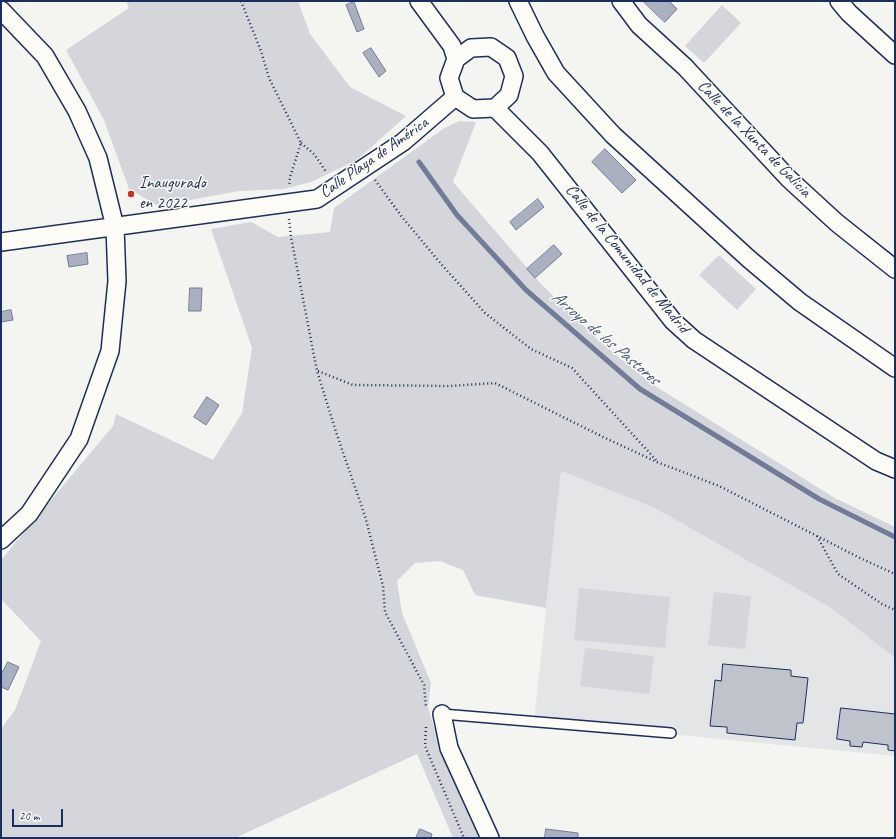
<!DOCTYPE html>
<html>
<head>
<meta charset="utf-8">
<style>
  body { margin:0 }
  #map { position:relative; width:896px; height:839px; overflow:hidden; background:#f4f4f1; font-family:Caveat,sans-serif }
  canvas { display:block }
  .frame { position:absolute; inset:0; border:2px solid #1b2f5e; pointer-events:none }
  .scale { position:absolute; left:12px; top:809px; width:51px; height:18px; box-sizing:border-box; border:2px solid #1b2f5e; border-top:0; padding-left:5px; font-size:12px; line-height:14px; white-space:nowrap; color:#1b2f5e; -webkit-text-stroke:3px #fdfcf7; paint-order:stroke }
</style>
</head>
<body>
<div id="map">
<canvas width="896" height="839"></canvas>
<div class="frame"></div>
<div class="scale">20 m</div>
</div>
<script>
const ctx = document.querySelector('canvas').getContext('2d');
ctx.lineJoin = 'round';
function fillPath(path, color) {
  ctx.fillStyle = color;
  ctx.fill(path, 'evenodd');
}
function trace(path, color, width, dash) {
  ctx.strokeStyle = color;
  ctx.lineWidth = width;
  ctx.lineCap = dash ? 'butt' : 'round';
  ctx.setLineDash(dash || []);
  ctx.stroke(path);
}
function write(font, color, halo, rows, align = 'center') {
  ctx.font = font + ' Caveat,sans-serif';
  ctx.lineWidth = 3;
  ctx.setLineDash([]);
  ctx.textBaseline = 'middle';
  ctx.strokeStyle = halo;
  ctx.fillStyle = color;
  for (const [text, x, y, turn = 0] of rows) {
    ctx.save();
    ctx.translate(x, y);
    ctx.rotate((+turn || 0) * Math.PI / 180);
    ctx.textAlign = isNaN(turn) ? turn : align;
    if (halo) ctx.strokeText(text, 0, 0);
    ctx.fillText(text, 0, 0);
    ctx.restore();
  }
}
fillPath(new Path2D(`
  M 561,471 L 637,498 L 831,608 L 895,658 L 895,756 L 534,721 Z`), '#e4e5e6');
fillPath(new Path2D(`
  M 126,1 L 298,1 L 310,34 L 350,87 L 406,116 L 357,160 L 311,182 L 284,189 L 239,191 L 158,206 L 129,189 L 104,120 L 66,50 L 129,8 Z
  M 722,5 L 741,23 L 704,63 L 685,46 Z
  M 459,121 L 476,122 L 453,182 L 541,284 L 599,341 L 652,384 L 835,498 L 895,527 L 895,658 L 831,608 L 653,507 L 561,471 L 546,608 L 475,595 L 463,570 L 440,561 L 415,563 L 397,581 L 402,613 L 431,683 L 428,707 L 439,745 L 481,838 L 453,838 L 417,754 L 235,838 L 1,838 L 1,729 L 15,710 L 41,641 L 1,599 L 1,560 L 113,426 L 116,414 L 213,460 L 242,413 L 252,348 L 211,229 L 251,222 L 278,237 L 330,232 L 334,208 L 443,129 Z
  M 719,255 L 756,289 L 737,310 L 699,275 Z
  M 579,588 L 670,597 L 665,648 L 574,640 Z
  M 714,592 L 751,596 L 745,649 L 708,645 Z
  M 585,648 L 654,656 L 649,694 L 580,686 Z`), '#d4d6db');
const water = new Path2D(`
  M 643,1 L 669,1 L 677,9 L 665,22 Z
  M 354,2 L 364,29 L 357,32 L 346,5 Z
  M 371,48 L 386,71 L 379,77 L 363,53 Z
  M 605,149 L 636,180 L 622,193 L 592,162 Z
  M 538,199 L 544,207 L 516,230 L 510,222 Z
  M 554,245 L 562,254 L 535,278 L 527,269 Z
  M 87,253 L 88,264 L 69,267 L 67,256 Z
  M 190,288 L 202,288 L 201,311 L 189,311 Z
  M 11,310 L 13,320 L 1,322 L 1,312 Z
  M 207,397 L 219,405 L 206,425 L 194,417 Z
  M 8,662 L 19,667 L 8,690 L 1,687 L 1,675 Z
  M 420,829 L 432,834 L 431,838 L 416,838 Z
  M 546,829 L 578,833 L 578,838 L 545,838 Z`);
fillPath(water, '#aab0bf');
trace(water, '#717c98', 1);
trace(new Path2D(`
  M 419,162 L 457,215 L 526,290 L 640,389 L 819,499 L 895,537`), '#717c98', 5);
const building = new Path2D(`
  M 723,664 L 791,670 L 791,676 L 808,678 L 803,723 L 797,723 L 795,740 L 727,733 L 727,727 L 710,726 L 715,680 L 721,681 Z
  M 841,708 L 895,714 L 895,751 L 888,750 L 888,745 L 863,742 L 862,747 L 850,746 L 850,741 L 837,739 Z`);
fillPath(building, '#bfc3cc');
trace(building, '#1b2f5e', 1);
const lane = new Path2D(`
  M 442,714 L 671,733`);
const street = new Path2D(`
  M 419,1 L 452,46 L 456,59
  M 518,1 L 535,36 L 556,73 L 613,135 L 749,259 L 800,302 L 895,368
  M 621,1 L 639,25 L 685,67 L 789,179 L 837,223 L 895,269
  M 839,1 L 849,13 L 895,55
  M 1,10 L 45,56 L 77,111 L 98,158 L 115,227 L 117,281 L 110,351 L 79,439 L 29,514 L 1,540
  M 491,47 L 507,58 L 514,76 L 509,95 L 495,108 L 473,109 L 455,97 L 449,78 L 456,59 L 471,48 Z
  M 495,108 L 540,153 L 673,321 L 694,340 L 876,461 L 895,469
  M 1,242 L 317,199 L 403,142 L 455,97
  M 442,714 L 449,748 L 490,838`);
trace(lane, '#1b2f5e', 12);
trace(street, '#1b2f5e', 20);
trace(new Path2D(`
  M 241,1 L 261,51 L 269,78 L 301,143 L 290,177 L 289,186
  M 301,143 L 314,154 L 327,173
  M 375,180 L 402,217 L 442,265 L 485,313 L 531,349 L 572,368 L 656,460
  M 289,219 L 291,237 L 317,371 L 336,432 L 365,516 L 383,586 L 385,612 L 424,685 L 426,708
  M 318,371 L 353,385 L 450,386 L 495,383 L 603,437 L 657,462 L 719,486 L 860,558 L 895,574
  M 817,536 L 838,574 L 882,604 L 895,610
  M 426,727 L 425,746 L 464,838`), '#1b2f5e', 2.5, [1, 3]);
trace(lane, '#fdfcf7', 9);
trace(street, '#fdfcf7', 17);
for (const [x, y, r, color] of [
  [131,194,4,"#c8321e"]
]) {
  const dot = new Path2D();
  dot.arc(x, y, r, 0, 2 * Math.PI);
  ctx.fillStyle = color;
  ctx.fill(dot);
  trace(dot, '#fdfcf7', 1.5);
}
write('17px', '#1b2f5e', '#fdfcf7', [
  ["Calle de la Xunta de Galicia",754,139,46],
  ["Calle Playa de América",374,158,-35],
  ["Calle de la Comunidad de Madrid",627,259,51]
]);
write('17px', '#1b2f5e', '#fdfcf7', [
  ["Inaugurado",139,184],
  ["en 2022",139,204]
], 'left');
write('italic 18px', '#46567b', '#fdfcf7', [
  ["Arroyo de los Pastores",605,338,40]
]);
</script>
</body>
</html>
